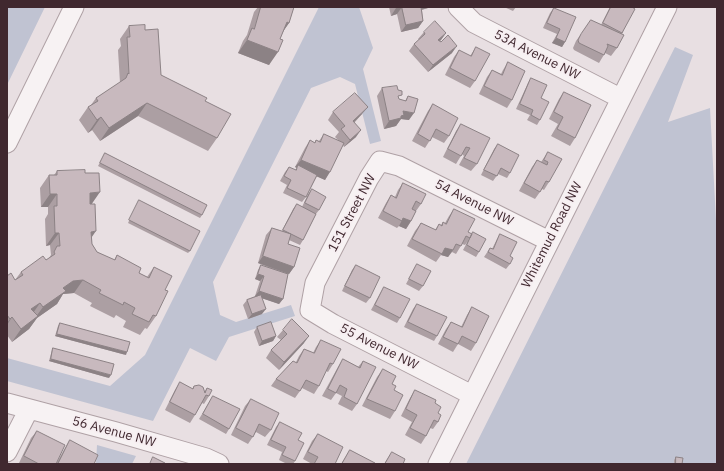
<!DOCTYPE html>
<html>
<head>
<meta charset="utf-8">
<style>
  body { margin:0 }
  #map { position:relative; width:724px; height:471px; overflow:hidden; background:#e8dfe2; font-family:"IBM Plex Sans",sans-serif }
  canvas { display:block }
  .frame { position:absolute; inset:0; border:8px solid #40282f; pointer-events:none }
</style>
</head>
<body>
<div id="map">
<canvas width="724" height="471"></canvas>
<div class="frame"></div>
</div>
<script>
const ctx = document.querySelector('canvas').getContext('2d');
ctx.lineJoin = 'round';
function fillPath(path, color) {
  ctx.fillStyle = color;
  ctx.fill(path, 'evenodd');
}
function trace(path, color, width, dash) {
  ctx.strokeStyle = color;
  ctx.lineWidth = width;
  ctx.lineCap = dash ? 'butt' : 'round';
  ctx.setLineDash(dash || []);
  ctx.stroke(path);
}
function write(font, color, halo, rows, align = 'center') {
  ctx.font = font + ' "IBM Plex Sans",sans-serif';
  ctx.lineWidth = 3.5;
  ctx.setLineDash([]);
  ctx.textBaseline = 'middle';
  ctx.strokeStyle = halo;
  ctx.fillStyle = color;
  for (const [text, x, y, turn = 0] of rows) {
    ctx.save();
    ctx.translate(x, y);
    ctx.rotate((+turn || 0) * Math.PI / 180);
    ctx.textAlign = isNaN(turn) ? turn : align;
    if (halo) ctx.strokeText(text, 0, 0);
    ctx.fillText(text, 0, 0);
    ctx.restore();
  }
}
fillPath(new Path2D(`
  M 7,7 L 45,7 L 7,85 Z
  M 319,7 L 359,7 L 373,48 L 363,69 L 381,141 L 370,144 L 355,84 L 340,77 L 311,88 L 213,282 L 220,315 L 236,322 L 291,305 L 295,316 L 229,337 L 216,361 L 190,348 L 153,421 L 7,381 L 7,358 L 110,386 L 145,355 Z
  M 675,47 L 693,55 L 668,122 L 710,108 L 717,239 L 717,464 L 466,464 Z
  M 97,445 L 136,456 L 132,464 L 96,464 Z`), '#c0c3d2');
const minor = new Path2D(`
  M 458,7 L 474,23 L 620,98
  M 7,143 L 74,7
  M 472,395 L 333,324 L 310,310 L 315,283 L 369,178 L 380,161 L 399,166 L 549,241
  M 7,403 L 116,432 L 206,458 L 219,464
  M 7,452 L 29,409
  M 438,464 L 667,7`);
trace(minor, '#afa1a5', 21);
trace(minor, '#f7f2f3', 19);
fillPath(new Path2D(`
  M 258,7 L 294,7 L 289,23 L 284,30 L 269,65 L 238,53 L 243,41 L 247,35 L 254,12 Z
  M 389,7 L 429,7 L 428,8 L 422,10 L 423,21 L 418,28 L 401,32 L 397,14 L 391,16 Z
  M 504,7 L 516,7 L 513,11 Z
  M 610,7 L 632,7 L 617,48 L 611,56 L 605,53 L 599,63 L 574,50 L 573,48 L 576,41 L 591,20 L 601,25 Z
  M 554,8 L 565,42 L 562,47 L 552,43 L 557,34 L 543,28 L 550,13 Z
  M 129,26 L 145,30 L 161,75 L 205,101 L 217,138 L 208,151 L 138,116 L 100,141 L 92,130 L 88,133 L 79,120 L 88,107 L 91,105 L 96,98 L 120,83 L 118,50 L 121,46 L 120,39 Z
  M 424,32 L 446,33 L 440,41 L 452,53 L 428,72 L 409,51 L 414,44 L 419,40 L 418,39 Z
  M 476,47 L 475,81 L 470,88 L 445,75 L 454,57 L 459,50 L 470,56 Z
  M 508,62 L 512,100 L 507,108 L 479,94 L 487,77 L 492,70 L 501,74 L 503,70 Z
  M 531,78 L 541,98 L 540,120 L 537,125 L 527,120 L 530,115 L 516,109 L 528,83 Z
  M 382,88 L 399,99 L 405,101 L 408,96 L 409,120 L 401,119 L 396,126 L 384,129 L 377,96 Z
  M 564,92 L 575,138 L 570,146 L 551,136 L 558,124 L 549,119 L 559,99 Z
  M 433,104 L 449,136 L 444,143 L 432,137 L 425,148 L 412,141 L 428,111 Z
  M 333,112 L 362,114 L 355,122 L 356,137 L 344,147 L 343,145 L 325,180 L 317,176 L 306,197 L 302,202 L 283,193 L 287,185 L 280,181 L 285,172 L 289,167 L 295,170 L 297,168 L 295,167 L 305,148 L 310,140 L 315,143 L 316,140 L 319,141 L 324,134 L 339,141 L 335,137 L 339,132 L 328,120 Z
  M 461,124 L 477,164 L 471,171 L 459,165 L 464,156 L 462,154 L 456,164 L 443,157 L 456,131 Z
  M 498,144 L 510,173 L 507,178 L 498,174 L 493,181 L 481,175 L 494,149 Z
  M 548,152 L 549,182 L 544,190 L 542,189 L 535,199 L 519,191 L 532,167 L 537,160 L 541,162 Z
  M 105,153 L 202,215 L 200,218 L 98,166 Z
  M 57,171 L 85,173 L 92,204 L 92,244 L 97,252 L 114,260 L 117,255 L 139,273 L 147,277 L 154,267 L 165,290 L 156,316 L 147,329 L 145,328 L 140,335 L 123,327 L 126,321 L 116,315 L 114,318 L 90,306 L 92,303 L 74,293 L 63,294 L 57,304 L 37,318 L 29,329 L 12,342 L 7,335 L 7,276 L 15,280 L 21,272 L 46,260 L 49,258 L 51,255 L 50,245 L 46,246 L 45,219 L 48,214 L 48,207 L 41,207 L 40,188 L 49,175 L 54,175 Z
  M 403,183 L 421,204 L 416,211 L 411,221 L 406,229 L 399,226 L 397,228 L 378,218 L 386,203 L 391,195 L 395,197 L 398,190 Z
  M 312,189 L 319,210 L 316,214 L 303,240 L 300,245 L 289,240 L 288,244 L 294,267 L 289,274 L 288,274 L 283,299 L 279,304 L 262,298 L 262,314 L 248,319 L 243,305 L 247,300 L 256,296 L 255,296 L 260,281 L 255,279 L 258,270 L 261,265 L 270,268 L 258,263 L 266,235 L 272,228 L 282,231 L 293,209 L 297,204 L 302,207 L 308,194 Z
  M 139,200 L 190,251 L 188,253 L 128,223 Z
  M 454,209 L 468,232 L 470,238 L 465,245 L 462,244 L 456,254 L 452,252 L 448,257 L 441,255 L 436,262 L 407,246 L 415,231 L 421,223 L 435,230 L 439,224 L 441,225 L 443,222 L 445,223 L 449,216 Z
  M 473,232 L 479,252 L 476,257 L 463,250 L 470,237 Z
  M 500,234 L 510,256 L 510,264 L 506,269 L 484,257 L 490,248 L 492,249 L 497,239 Z
  M 417,264 L 423,286 L 419,291 L 406,284 L 414,269 Z
  M 356,265 L 370,298 L 366,303 L 342,291 L 352,270 Z
  M 384,287 L 400,318 L 397,323 L 371,310 L 381,292 Z
  M 417,304 L 437,336 L 434,341 L 404,327 L 413,309 Z
  M 472,307 L 476,343 L 471,351 L 458,344 L 453,352 L 438,344 L 446,329 L 451,322 L 461,327 L 467,315 Z
  M 60,323 L 126,355 L 55,336 L 58,326 Z
  M 257,327 L 276,336 L 273,341 L 259,346 L 254,332 Z
  M 283,330 L 304,343 L 279,370 L 266,358 L 271,350 L 281,340 L 277,337 Z
  M 321,340 L 333,364 L 328,372 L 326,371 L 319,386 L 314,394 L 302,388 L 295,398 L 271,386 L 276,379 L 296,362 L 299,356 L 304,349 L 313,353 L 316,347 Z
  M 53,348 L 109,378 L 49,361 L 52,350 Z
  M 343,359 L 358,367 L 363,361 L 357,404 L 352,411 L 338,404 L 342,396 L 336,393 L 331,400 L 322,396 L 338,367 Z
  M 383,369 L 392,384 L 394,390 L 395,411 L 390,419 L 362,406 L 377,377 Z
  M 180,382 L 192,389 L 194,386 L 204,392 L 207,388 L 209,396 L 204,404 L 202,403 L 195,415 L 190,423 L 165,410 L 175,390 Z
  M 415,390 L 435,403 L 438,413 L 438,422 L 433,429 L 430,428 L 426,436 L 421,444 L 405,435 L 412,422 L 401,416 L 410,398 Z
  M 213,396 L 229,429 L 226,434 L 199,419 L 210,401 Z
  M 251,399 L 271,430 L 265,437 L 256,432 L 248,444 L 231,435 L 245,406 Z
  M 280,422 L 298,440 L 295,461 L 293,464 L 287,464 L 279,460 L 282,452 L 267,445 L 276,427 Z
  M 37,431 L 56,464 L 19,463 L 31,438 Z
  M 318,434 L 335,464 L 312,464 L 303,459 L 312,441 Z
  M 70,440 L 94,464 L 56,464 L 65,448 Z
  M 350,450 L 375,464 L 341,464 Z
  M 392,452 L 403,464 L 384,464 Z
  M 676,457 L 682,464 L 674,464 L 674,460 Z`), '#ac9fa3');
fillPath(new Path2D(`
  M 402,7 L 397,14 L 391,16 L 396,8 Z
  M 418,7 L 429,7 L 428,8 L 416,11 Z
  M 423,21 L 418,28 L 401,32 L 406,25 Z
  M 287,22 L 289,23 L 280,36 Z
  M 446,33 L 441,40 L 433,47 L 438,40 Z
  M 556,38 L 565,42 L 562,47 L 552,43 Z
  M 247,40 L 278,52 L 269,65 L 238,53 Z
  M 457,46 L 452,53 L 428,72 L 433,65 Z
  M 147,103 L 138,116 L 100,141 L 109,128 Z
  M 368,107 L 362,114 L 348,128 L 353,121 Z
  M 403,111 L 414,113 L 409,120 L 401,119 L 396,126 L 384,129 L 389,121 Z
  M 101,117 L 92,130 L 88,133 L 97,120 Z
  M 361,130 L 356,137 L 344,147 L 350,140 Z
  M 301,160 L 330,172 L 325,180 L 297,168 L 298,165 L 297,168 L 295,167 Z
  M 100,192 L 91,205 L 81,206 L 90,193 Z
  M 50,194 L 57,194 L 48,207 L 41,207 Z
  M 403,218 L 411,221 L 406,229 L 399,226 Z
  M 96,231 L 87,244 L 91,232 Z
  M 55,233 L 59,233 L 50,245 L 46,246 Z
  M 445,248 L 453,250 L 448,257 L 441,255 Z
  M 263,256 L 294,267 L 289,274 L 258,263 Z
  M 258,274 L 264,276 L 260,281 L 255,279 Z
  M 83,280 L 74,293 L 63,294 L 57,304 L 37,318 L 29,329 L 12,342 L 21,329 L 35,318 L 43,307 L 63,288 L 73,281 Z
  M 259,291 L 283,299 L 279,304 L 255,296 Z
  M 40,303 L 31,316 L 31,309 Z
  M 266,309 L 262,314 L 248,319 L 252,314 Z
  M 12,317 L 7,325 L 7,323 L 10,319 Z
  M 57,334 L 127,352 L 126,355 L 55,336 Z
  M 276,336 L 273,341 L 259,346 L 262,341 Z
  M 309,336 L 304,343 L 279,370 L 284,362 Z
  M 51,359 L 111,375 L 109,378 L 49,361 Z`), '#8c8285');
const building = new Path2D(`
  M 261,7 L 294,7 L 289,23 L 287,22 L 280,39 L 283,40 L 278,52 L 247,40 L 252,28 L 254,29 Z
  M 402,7 L 421,7 L 423,21 L 406,25 Z
  M 611,7 L 632,7 L 635,9 L 622,33 L 603,23 Z
  M 554,8 L 576,17 L 565,42 L 556,38 L 560,29 L 547,23 Z
  M 591,20 L 624,35 L 617,48 L 607,44 L 608,46 L 604,55 L 579,43 L 578,40 L 581,34 Z
  M 435,21 L 446,33 L 438,40 L 441,42 L 448,35 L 457,46 L 433,65 L 414,44 L 425,34 L 424,32 Z
  M 145,25 L 145,30 L 158,29 L 161,75 L 207,98 L 205,101 L 231,114 L 217,138 L 147,103 L 109,128 L 101,117 L 97,120 L 88,107 L 98,101 L 96,98 L 126,78 L 128,73 L 129,74 L 127,37 L 130,37 L 129,26 Z
  M 476,47 L 490,54 L 475,81 L 450,68 L 459,50 L 471,56 Z
  M 508,62 L 525,71 L 512,100 L 484,86 L 492,70 L 502,75 Z
  M 531,78 L 547,85 L 541,98 L 549,102 L 540,120 L 531,115 L 533,110 L 520,104 Z
  M 397,86 L 398,90 L 402,91 L 402,95 L 398,96 L 399,99 L 406,101 L 408,96 L 418,99 L 414,113 L 403,111 L 404,115 L 401,116 L 401,118 L 389,121 L 382,88 Z
  M 564,92 L 591,105 L 575,138 L 557,129 L 563,117 L 554,112 Z
  M 355,93 L 368,107 L 353,121 L 361,130 L 350,140 L 341,129 L 345,126 L 333,112 Z
  M 433,104 L 458,118 L 449,136 L 436,129 L 430,141 L 418,134 Z
  M 461,124 L 490,138 L 477,164 L 464,158 L 470,148 L 466,147 L 461,156 L 448,149 Z
  M 324,134 L 344,143 L 330,172 L 301,160 L 310,140 L 315,143 L 316,140 L 320,142 Z
  M 498,144 L 519,155 L 510,173 L 501,168 L 497,176 L 484,170 Z
  M 548,152 L 562,159 L 549,182 L 546,181 L 540,192 L 524,183 L 537,160 L 547,165 L 548,162 L 544,160 Z
  M 105,153 L 207,205 L 202,215 L 100,163 Z
  M 298,165 L 317,175 L 306,197 L 287,188 L 291,180 L 284,176 L 289,167 L 296,170 Z
  M 85,170 L 85,173 L 99,173 L 100,192 L 90,193 L 90,204 L 95,204 L 96,231 L 91,232 L 92,244 L 97,252 L 115,260 L 117,255 L 141,268 L 139,273 L 149,278 L 154,267 L 172,276 L 165,290 L 168,291 L 156,316 L 153,315 L 149,322 L 132,314 L 135,308 L 124,302 L 123,305 L 99,293 L 101,290 L 83,280 L 73,281 L 63,288 L 66,291 L 43,307 L 40,303 L 31,309 L 38,316 L 21,329 L 12,317 L 10,319 L 7,315 L 7,276 L 11,273 L 15,280 L 23,275 L 21,272 L 43,256 L 46,260 L 55,254 L 54,252 L 57,246 L 60,246 L 59,233 L 55,233 L 54,206 L 57,206 L 57,194 L 50,194 L 49,175 L 57,175 L 57,171 Z
  M 403,183 L 426,194 L 421,204 L 416,201 L 412,209 L 416,211 L 411,221 L 403,218 L 402,221 L 383,211 L 391,195 L 396,198 Z
  M 312,189 L 326,197 L 319,210 L 305,203 Z
  M 139,200 L 200,231 L 190,251 L 129,220 Z
  M 297,204 L 316,214 L 303,240 L 283,230 Z
  M 454,209 L 475,219 L 468,232 L 472,234 L 470,238 L 466,236 L 461,246 L 456,244 L 453,250 L 445,248 L 442,254 L 412,239 L 421,223 L 436,230 L 439,224 L 442,226 L 443,222 L 446,224 Z
  M 272,228 L 291,234 L 288,244 L 300,248 L 294,267 L 263,256 Z
  M 473,232 L 486,239 L 479,252 L 467,245 Z
  M 500,234 L 517,242 L 510,256 L 513,258 L 510,264 L 488,252 L 490,248 L 493,249 Z
  M 417,264 L 431,271 L 423,286 L 409,279 Z
  M 261,265 L 288,274 L 283,299 L 259,291 L 264,276 L 258,274 Z
  M 356,265 L 380,277 L 370,298 L 345,286 Z
  M 384,287 L 410,299 L 400,318 L 375,305 Z
  M 261,295 L 266,309 L 252,314 L 247,300 Z
  M 417,304 L 447,317 L 437,336 L 408,322 Z
  M 472,307 L 489,316 L 476,343 L 462,336 L 458,344 L 443,337 L 451,322 L 462,327 Z
  M 292,319 L 309,336 L 284,362 L 271,350 L 287,334 L 283,330 Z
  M 271,322 L 276,336 L 262,341 L 257,327 Z
  M 60,323 L 130,342 L 127,352 L 57,334 Z
  M 321,340 L 341,349 L 333,364 L 330,363 L 319,386 L 306,380 L 300,391 L 276,379 L 293,361 L 297,363 L 304,349 L 314,353 Z
  M 53,348 L 114,364 L 111,375 L 51,359 Z
  M 343,359 L 360,368 L 363,361 L 376,367 L 357,404 L 344,397 L 347,389 L 340,385 L 336,393 L 328,389 Z
  M 383,369 L 396,376 L 392,384 L 396,386 L 394,390 L 403,395 L 395,411 L 367,399 Z
  M 180,382 L 193,389 L 194,386 L 199,385 L 203,387 L 205,393 L 207,388 L 212,390 L 209,396 L 206,395 L 195,415 L 170,402 Z
  M 415,390 L 436,400 L 435,403 L 441,407 L 438,413 L 441,415 L 438,422 L 434,420 L 426,436 L 410,428 L 417,415 L 406,409 Z
  M 213,396 L 240,409 L 229,429 L 203,414 Z
  M 251,399 L 279,413 L 271,430 L 259,424 L 253,437 L 236,428 Z
  M 280,422 L 302,433 L 298,440 L 304,443 L 295,461 L 282,455 L 286,447 L 271,440 Z
  M 37,431 L 65,445 L 56,464 L 39,464 L 24,456 Z
  M 318,434 L 343,447 L 335,464 L 314,464 L 318,457 L 308,452 Z
  M 70,440 L 98,455 L 94,464 L 58,464 Z
  M 350,450 L 375,463 L 375,464 L 342,464 Z
  M 392,452 L 405,459 L 403,464 L 385,464 Z
  M 153,457 L 165,463 L 165,464 L 150,464 Z
  M 676,457 L 683,458 L 682,464 L 676,464 Z`);
fillPath(building, '#c8b9be');
trace(building, '#8c8285', 1);
write('13px', '#40282f', '#f6eef1', [
  ["53A Avenue NW",537,55,27],
  ["54 Avenue NW",474,203,27],
  ["151 Street NW",352,213,-62],
  ["Whitemud Road NW",552,235,-63],
  ["55 Avenue NW",379,347,27],
  ["56 Avenue NW",114,432,15]
]);
</script>
</body>
</html>
